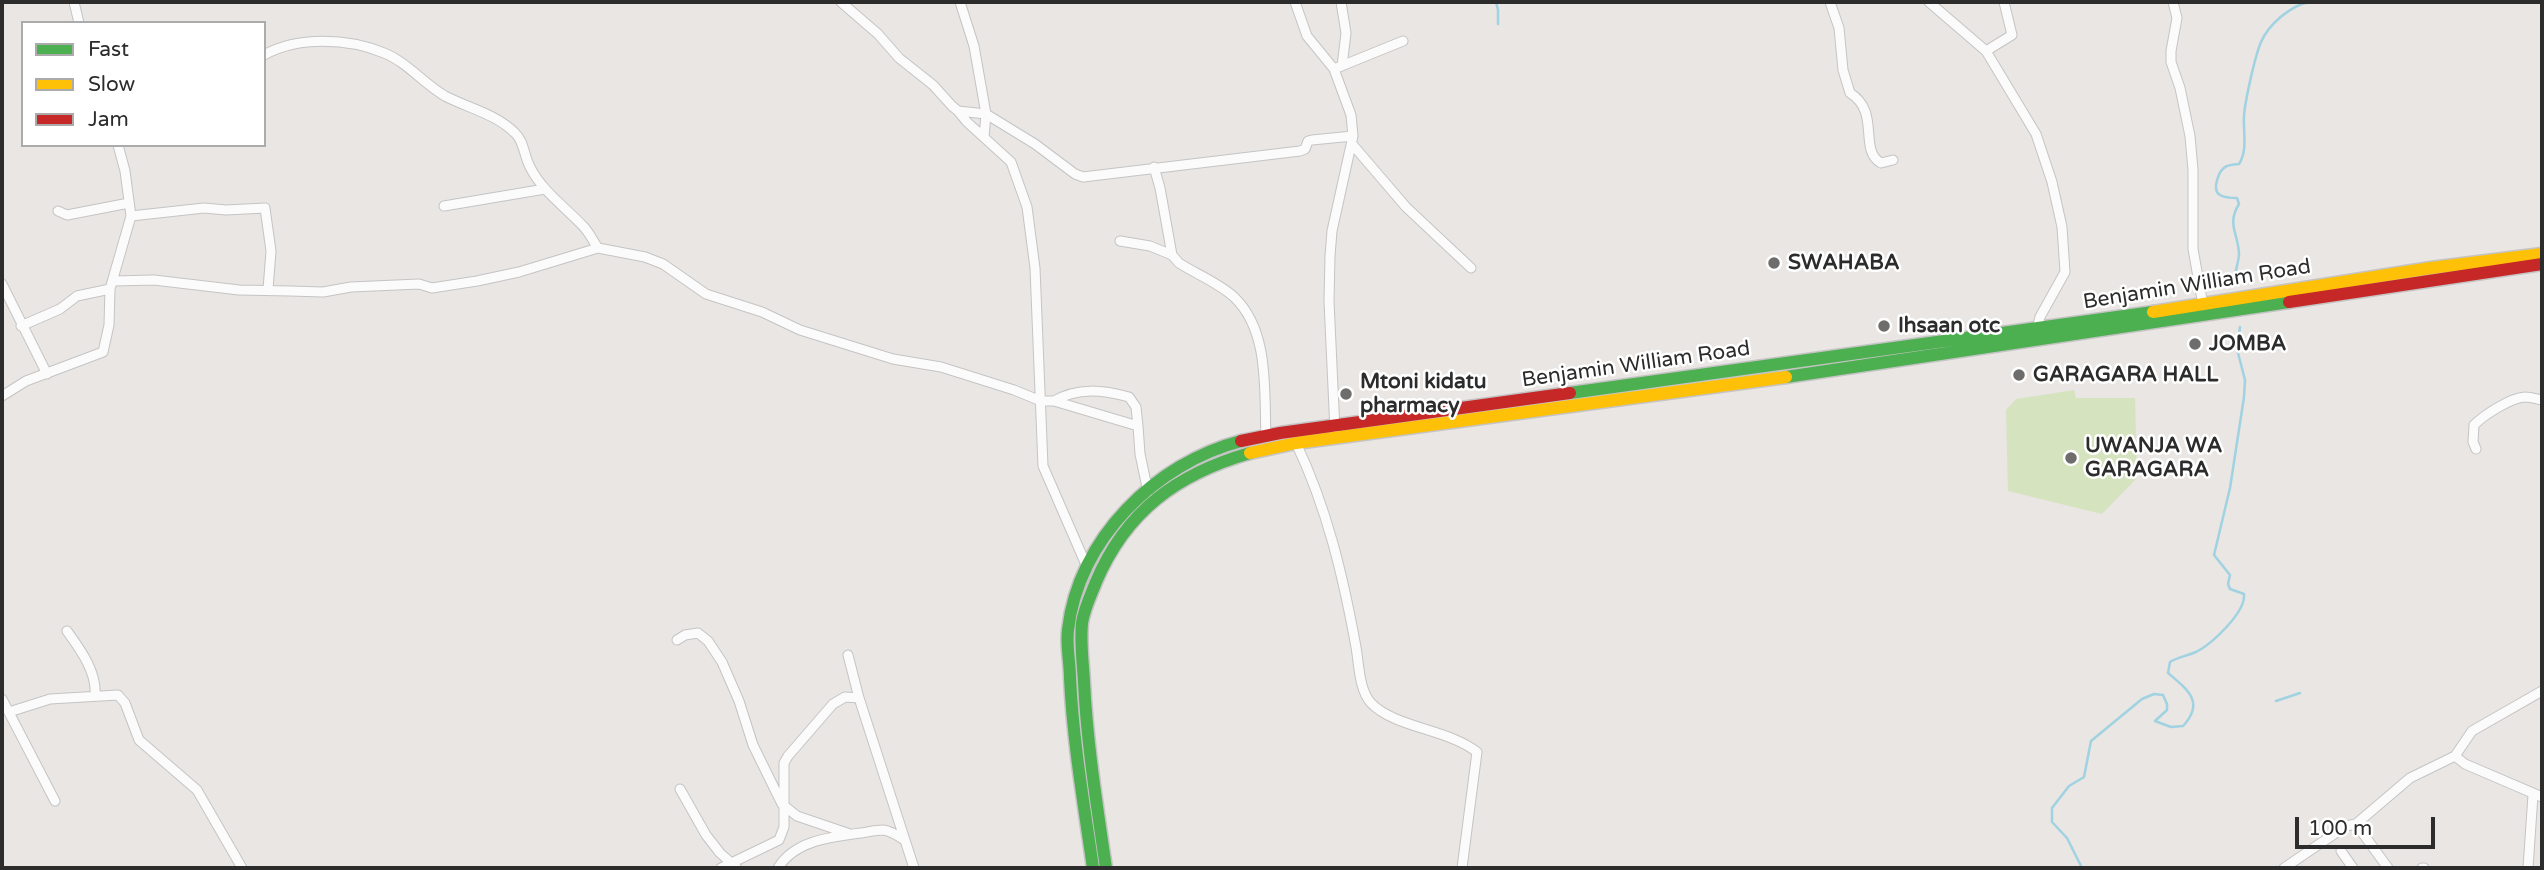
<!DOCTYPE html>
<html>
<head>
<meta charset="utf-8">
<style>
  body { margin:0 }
  #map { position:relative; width:2544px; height:870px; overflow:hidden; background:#e9e6e3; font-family:"Varela Round",sans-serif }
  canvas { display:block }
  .frame { position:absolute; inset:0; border:4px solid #2c2c2c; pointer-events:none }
  .legend { position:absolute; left:21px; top:21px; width:245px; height:126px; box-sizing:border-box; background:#fff; border:2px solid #ababab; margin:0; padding:9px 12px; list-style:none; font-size:21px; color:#2c2c2c }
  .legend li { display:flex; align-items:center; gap:14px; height:35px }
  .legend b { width:35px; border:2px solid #ababab }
  .scale { position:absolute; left:2295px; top:817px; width:140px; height:32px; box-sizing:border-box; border:4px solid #2c2c2c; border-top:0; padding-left:9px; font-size:21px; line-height:24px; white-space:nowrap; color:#2c2c2c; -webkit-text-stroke:5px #fff; paint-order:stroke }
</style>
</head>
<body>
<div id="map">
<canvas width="2544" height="870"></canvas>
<div class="frame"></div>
<ul class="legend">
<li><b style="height:9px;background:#4caf50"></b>Fast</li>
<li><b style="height:9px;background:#ffc107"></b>Slow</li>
<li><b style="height:9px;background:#c62828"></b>Jam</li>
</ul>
<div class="scale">100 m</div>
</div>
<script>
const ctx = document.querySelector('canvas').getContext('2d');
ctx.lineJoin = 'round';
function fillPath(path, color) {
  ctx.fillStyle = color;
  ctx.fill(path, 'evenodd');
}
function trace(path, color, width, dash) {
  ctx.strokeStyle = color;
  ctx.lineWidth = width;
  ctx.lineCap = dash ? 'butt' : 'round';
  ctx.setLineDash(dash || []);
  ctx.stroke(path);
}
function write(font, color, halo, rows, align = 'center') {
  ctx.font = font + ' "Varela Round",sans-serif';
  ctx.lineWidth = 5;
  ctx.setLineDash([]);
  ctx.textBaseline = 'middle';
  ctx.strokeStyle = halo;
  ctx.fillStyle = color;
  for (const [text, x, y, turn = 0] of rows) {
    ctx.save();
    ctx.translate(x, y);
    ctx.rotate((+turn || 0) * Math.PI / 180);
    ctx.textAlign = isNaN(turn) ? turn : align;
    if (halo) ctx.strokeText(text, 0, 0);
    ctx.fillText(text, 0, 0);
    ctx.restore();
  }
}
fillPath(new Path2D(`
  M 2074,390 L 2076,398 L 2135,398 L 2137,478 L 2102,514 L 2008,491 L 2006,410 L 2016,399 Z`), '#d6e3bf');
trace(new Path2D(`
  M 1496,2 L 1498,10 L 1498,24
  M 2234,284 C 2234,274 2238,265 2239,255 C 2239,234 2226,225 2239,204 L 2237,198 C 2232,198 2225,198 2220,195 C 2211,190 2219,169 2227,166 C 2229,165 2237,164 2239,164 C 2248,150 2243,132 2244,116 C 2245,101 2255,56 2261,42 C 2269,24 2290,6 2309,2
  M 2276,701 L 2300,693
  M 2082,868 L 2067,838 L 2052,822 L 2052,808 L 2069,786 L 2084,777 L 2091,741 L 2142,699 L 2154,694 L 2163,695 L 2167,704 L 2167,710 L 2155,721 L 2171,727 L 2183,726 C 2205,702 2188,690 2168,673 L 2170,662 C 2178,657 2187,656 2196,652 C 2212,644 2246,612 2244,594 L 2230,589 L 2228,584 L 2230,575 L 2214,555 L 2230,488 L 2244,397 L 2245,380 L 2237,349 L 2240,327`), '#a0d2e1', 2.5);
const street = new Path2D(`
  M 74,2 L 79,23
  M 841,2 L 878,34 L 899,58 L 933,85 L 952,106 L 958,111 L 986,114 L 984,137
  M 960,2 L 974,46 L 986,114 L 1035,144 L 1075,174 L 1083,177 L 1300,151 L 1305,149 L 1308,141 L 1312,140 L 1353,136
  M 1295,2 L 1307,36 L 1334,69 L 1351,115 L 1353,136 L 1332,231 L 1330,256 L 1329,301 L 1335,431
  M 1341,2 L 1346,33 L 1342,66
  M 1830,2 L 1839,28 L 1843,70 L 1850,93 C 1881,112 1858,150 1881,163 L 1893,160
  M 1929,2 L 1986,51 L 2036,134 L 2052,182 L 2062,227 L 2065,272 L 2040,317 L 2037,328
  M 2173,2 L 2177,18 L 2171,51 L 2171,62 L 2180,88 L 2190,136 L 2193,170 L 2193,249 L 2203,305
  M 1986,51 L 2012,35 L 2004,2
  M 264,55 C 298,36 348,38 384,53 C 407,62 424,84 445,96 C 468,108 496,114 515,133 C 524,141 524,156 530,167 C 542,191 565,207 583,226 C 589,232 593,241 598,248
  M 1334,69 L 1403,41
  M 958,111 L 967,122 L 1011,162 L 1027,207 L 1035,268 L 1043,466 L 1087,567
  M 1352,144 L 1406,207 L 1471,268
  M 1154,167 L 1160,188 L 1172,255 L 1179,263 C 1196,274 1219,283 1234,297 C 1270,331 1264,392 1266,437
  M 444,206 L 545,189
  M 58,211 L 67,215 L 129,203
  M 131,216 L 204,208 L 226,210 L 265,208 L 271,251 L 268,289
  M 1120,241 L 1150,246 L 1172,255
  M 113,281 L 154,280 L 239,290 L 290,291 L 323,292 L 351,287 L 419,284 L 432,288 L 477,281 L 519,272 L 598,248 L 645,257 L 663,264 L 706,294 L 762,312 L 800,330 L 893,359 L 941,367 L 1014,390 L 1041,401 L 1054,401 L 1138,426 L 1140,454 L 1148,492
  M 2,284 L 47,374
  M 21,326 L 60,309 L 77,296 L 110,289
  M 2,396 L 26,381 L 103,352 L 109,325 L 110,289 L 131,216 L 125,171 L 118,145
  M 1054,401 C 1078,387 1103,390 1129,397 L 1136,407 L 1138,426
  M 1296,443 C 1327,508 1343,576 1356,647 C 1359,664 1359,690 1371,703 C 1395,728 1448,729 1477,752 L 1462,868
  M 2476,449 L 2473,442 L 2474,425 C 2484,415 2510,398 2525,397 C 2530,397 2537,399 2542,400
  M 67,631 C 80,649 97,672 95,695
  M 677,640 L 685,635 L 698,633 L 708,641 L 722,662 L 739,701 L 753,745 L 782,804 L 797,816 L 850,834
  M 848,655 L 859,698 L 914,868
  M 2,699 L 55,801
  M 9,712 L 50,699 L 118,695 L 125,703 L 139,740 L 197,790 L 242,868
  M 2455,756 L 2465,764 L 2542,797
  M 680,789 L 706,835 L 720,853 L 737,868
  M 2356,824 L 2388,868
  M 2341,851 L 2353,868
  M 721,868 L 779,840 L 784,827 L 784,763 L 788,756 L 833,704 L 845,697 L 859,698
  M 778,868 C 795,840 832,837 861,833 C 868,832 876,830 883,830 C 891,831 897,835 903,839
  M 2284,868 L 2346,826 L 2356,824 L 2410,778 L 2455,756 L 2472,731 L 2542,691
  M 2422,868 L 2424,868
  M 2528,868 L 2533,795`);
const fast = new Path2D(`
  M 1786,377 L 2289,302
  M 1570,393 L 2153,312
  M 1093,868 C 1084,805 1073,742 1070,678 C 1070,662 1066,646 1068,630 C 1078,539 1156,463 1241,441
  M 1106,868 C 1097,806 1087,744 1084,682 C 1083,663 1080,642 1082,623 C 1084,609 1091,595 1096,582 C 1126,511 1177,474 1250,453`);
const slow = new Path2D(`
  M 2153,312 L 2431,268 L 2542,254
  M 1250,453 L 1296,443 L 1786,377`);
const jam = new Path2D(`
  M 2289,302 L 2542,264
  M 1241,441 L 1280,433 L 1570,393`);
trace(street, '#c5c4c5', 11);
trace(fast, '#c5c4c5', 15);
trace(slow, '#c5c4c5', 15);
trace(jam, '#c5c4c5', 15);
trace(street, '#fcfbfb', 9);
trace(fast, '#4caf50', 12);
trace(slow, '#ffc107', 12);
trace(jam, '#c62828', 12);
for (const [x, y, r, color] of [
  [1774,263,7,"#6e6d6c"],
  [1884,326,7,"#6e6d6c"],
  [2195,344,7,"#6e6d6c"],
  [2019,375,7,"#6e6d6c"],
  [1346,394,7,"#6e6d6c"],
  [2071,458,7,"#6e6d6c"]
]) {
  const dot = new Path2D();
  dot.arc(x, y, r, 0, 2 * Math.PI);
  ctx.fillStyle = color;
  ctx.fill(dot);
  trace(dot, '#fff', 2.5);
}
write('bold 21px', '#2c2c2c', '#fff', [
  ["SWAHABA",1788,263],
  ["Ihsaan otc",1898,326],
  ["JOMBA",2209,344],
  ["GARAGARA HALL",2033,375],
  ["Mtoni kidatu",1360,382],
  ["pharmacy",1360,406],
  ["UWANJA WA",2085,446],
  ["GARAGARA",2085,470]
], 'left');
write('21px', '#2c2c2c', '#fff', [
  ["Benjamin William Road",2197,285,-9],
  ["Benjamin William Road",1636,365,-8]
]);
</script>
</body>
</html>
